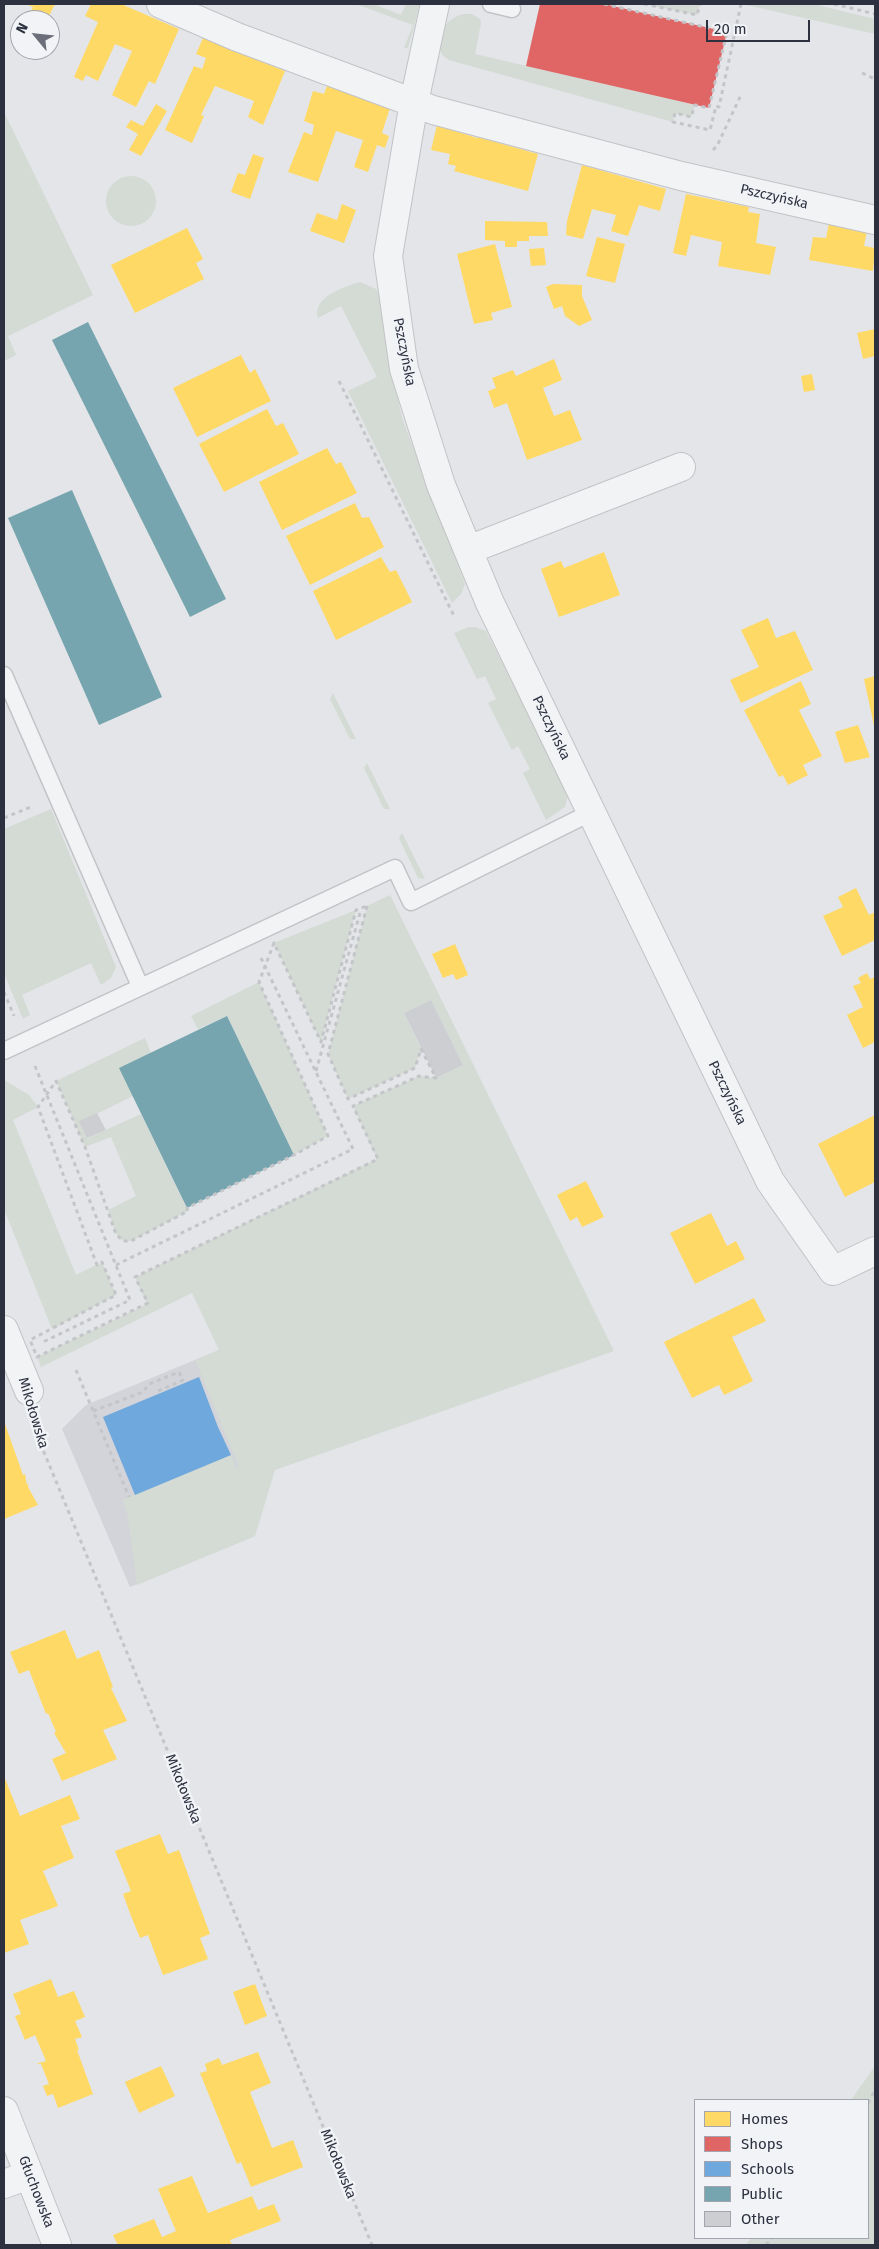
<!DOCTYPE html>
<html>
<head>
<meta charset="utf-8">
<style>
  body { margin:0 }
  #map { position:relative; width:879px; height:2249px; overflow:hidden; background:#e3e5e8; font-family:"Fira Sans",sans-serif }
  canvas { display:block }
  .frame { position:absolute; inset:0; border:5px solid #2c303f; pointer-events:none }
  .legend { position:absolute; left:694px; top:2099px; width:175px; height:140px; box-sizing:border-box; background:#f1f3f6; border:1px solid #a2a5ad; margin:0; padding:6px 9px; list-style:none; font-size:15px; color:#2c303f }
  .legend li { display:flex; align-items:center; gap:10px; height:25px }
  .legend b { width:25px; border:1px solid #a2a5ad }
  .north { position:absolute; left:10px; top:10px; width:50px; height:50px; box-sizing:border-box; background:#f1f3f6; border:1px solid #a2a5ad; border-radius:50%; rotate:298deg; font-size:14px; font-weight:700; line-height:20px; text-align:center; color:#2c303f }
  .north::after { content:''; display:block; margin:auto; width:18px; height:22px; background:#6c6f7a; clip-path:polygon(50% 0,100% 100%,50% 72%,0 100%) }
  .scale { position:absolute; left:706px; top:20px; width:104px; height:22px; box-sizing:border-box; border:2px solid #2c303f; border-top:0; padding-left:6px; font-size:15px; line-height:18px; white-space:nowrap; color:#2c303f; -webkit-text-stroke:4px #f1f3f6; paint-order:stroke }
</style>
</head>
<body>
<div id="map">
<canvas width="879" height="2249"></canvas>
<div class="frame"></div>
<ul class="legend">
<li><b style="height:14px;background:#ffd966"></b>Homes</li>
<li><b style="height:14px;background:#e06666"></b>Shops</li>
<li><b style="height:14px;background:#6fa8dc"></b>Schools</li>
<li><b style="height:14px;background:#76a5af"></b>Public</li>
<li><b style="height:14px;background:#cdced1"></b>Other</li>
</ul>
<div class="north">N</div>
<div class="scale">20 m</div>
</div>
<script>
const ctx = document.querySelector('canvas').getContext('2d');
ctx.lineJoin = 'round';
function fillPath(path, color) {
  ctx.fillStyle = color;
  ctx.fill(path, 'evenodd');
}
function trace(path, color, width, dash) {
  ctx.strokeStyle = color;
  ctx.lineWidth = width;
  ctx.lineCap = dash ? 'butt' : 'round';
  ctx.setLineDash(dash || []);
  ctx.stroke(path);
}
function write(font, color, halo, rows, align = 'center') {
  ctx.font = font + ' "Fira Sans",sans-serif';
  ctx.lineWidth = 5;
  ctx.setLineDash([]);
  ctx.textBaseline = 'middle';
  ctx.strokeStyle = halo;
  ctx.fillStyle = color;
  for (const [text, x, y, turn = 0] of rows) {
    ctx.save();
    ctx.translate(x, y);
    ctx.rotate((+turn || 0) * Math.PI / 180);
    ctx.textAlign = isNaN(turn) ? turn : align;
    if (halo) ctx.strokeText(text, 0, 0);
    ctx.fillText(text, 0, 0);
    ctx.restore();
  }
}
fillPath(new Path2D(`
  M 219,1350 L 255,1536 L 130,1587 L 62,1429 L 86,1405 Z`), '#d2d4da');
fillPath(new Path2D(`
  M 356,4 L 373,4 L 401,15 L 406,4 L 420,4 L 408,48 L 404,48 L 413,25 Z
  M 644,4 L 700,4 L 697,15 Z
  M 742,4 L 813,4 L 875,19 L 875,34 Z
  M 463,14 L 472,14 L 480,19 L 481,23 L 475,54 L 695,105 L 691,117 L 675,113 L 673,122 L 449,60 C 427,47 442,19 463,14 Z
  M 4,112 L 93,295 L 8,336 L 16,355 L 4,361 Z
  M106 201a25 25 0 1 1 50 0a25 25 0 1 1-50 0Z
  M 360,282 L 376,289 L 380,296 L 394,384 L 403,421 L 465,584 L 461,594 L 452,603 L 348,391 L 377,377 L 341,306 L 318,318 C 312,297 344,287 360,282 Z
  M 469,627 L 475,627 L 486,631 L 565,787 L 568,795 L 565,807 L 546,820 L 523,773 L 530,769 L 518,746 L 512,750 L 488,703 L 496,699 L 485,676 L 477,679 L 454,633 Z
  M 333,693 L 356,739 L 350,739 L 330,699 Z
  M 367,763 L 390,809 L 384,809 L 364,768 Z
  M 51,809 L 116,967 L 111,978 L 101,985 L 91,963 L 22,995 L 30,1015 L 23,1019 L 4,973 L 4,829 Z
  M 402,833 L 425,879 L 418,878 L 399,838 Z
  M 390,895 L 614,1351 L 275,1470 L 255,1536 L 137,1585 L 127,1513 L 122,1500 L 231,1455 L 236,1468 L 239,1467 L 195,1360 L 219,1350 L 192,1293 L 41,1367 L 37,1357 L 147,1304 L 135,1277 L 377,1159 L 353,1106 L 419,1076 L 436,1078 L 463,1065 L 431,1000 L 404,1013 L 421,1049 L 415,1068 L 348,1099 L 328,1054 L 367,906 Z
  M 356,910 L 321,1042 L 274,943 Z
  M 259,982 L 328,1136 L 294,1155 L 227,1016 L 198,1029 L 191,1016 Z
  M 145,1038 L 151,1053 L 133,1096 L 80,1122 L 88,1138 L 141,1114 L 188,1211 L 131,1241 L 123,1241 L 116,1234 L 108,1210 L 136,1196 L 111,1137 L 85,1147 L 56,1081 Z
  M 4,1080 L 29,1095 L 38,1107 L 13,1120 L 76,1275 L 102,1262 L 116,1295 L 52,1329 L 4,1209 Z
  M 875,2066 L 875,2245 L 746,2245 L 751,2238 L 868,2238 L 868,2100 L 851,2100 Z`), '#d3dbd4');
fillPath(new Path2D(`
  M 26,4 L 55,4 L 47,20 L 26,20 L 33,7 Z
  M 91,4 L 121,4 L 179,29 L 155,84 L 149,81 L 136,107 L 112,95 L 132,51 L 115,44 L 98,81 L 86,75 L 83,81 L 74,77 L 98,22 L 85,16 Z
  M 203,38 L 285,71 L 263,125 L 248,117 L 254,101 L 215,86 L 201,115 L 204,116 L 192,143 L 165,130 L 194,66 L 202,69 L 206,58 L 196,54 Z
  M 327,86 L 390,108 L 382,133 L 389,136 L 385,148 L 377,145 L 368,172 L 354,167 L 363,140 L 336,131 L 318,182 L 288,172 L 304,132 L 312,135 L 314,125 L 304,121 L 313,91 L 324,94 Z
  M 156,104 L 167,111 L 141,156 L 129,150 L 138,134 L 126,127 L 131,120 L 143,126 Z
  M 437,125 L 477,138 L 478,137 L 538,154 L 528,191 L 454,171 L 456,166 L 448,164 L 450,154 L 431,150 Z
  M 253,154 L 264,158 L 250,199 L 231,192 L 238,173 L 245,175 Z
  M 582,165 L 666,189 L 660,211 L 639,205 L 628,236 L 611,231 L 616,215 L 592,209 L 583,239 L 566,235 L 567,221 Z
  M 686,194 L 749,207 L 748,212 L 760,214 L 756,243 L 776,247 L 770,275 L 718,266 L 722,242 L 691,235 L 686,256 L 673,253 Z
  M 342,204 L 356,210 L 344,243 L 310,231 L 317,213 L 337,220 Z
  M 485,221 L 547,222 L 548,236 L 529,236 L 529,241 L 517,241 L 517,247 L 505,247 L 505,241 L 485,240 Z
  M 829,223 L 867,231 L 864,246 L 875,248 L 873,271 L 809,260 L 813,237 L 826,238 Z
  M 187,228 L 203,259 L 196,263 L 204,279 L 135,313 L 111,265 Z
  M 597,237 L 625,244 L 615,283 L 586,276 Z
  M 495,244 L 512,307 L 491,313 L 493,320 L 474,324 L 457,254 Z
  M 544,248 L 546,265 L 531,266 L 529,249 Z
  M 553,284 L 582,285 L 582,296 L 592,320 L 579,326 L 565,316 L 562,306 L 554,309 L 546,287 Z
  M 875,329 L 875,356 L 863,359 L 857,333 Z
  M 241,355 L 250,373 L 255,369 L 271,401 L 197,437 L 173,388 Z
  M 554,359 L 562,380 L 543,388 L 554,416 L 570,410 L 582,440 L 527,460 L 507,403 L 494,408 L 488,391 L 496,388 L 492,378 L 513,370 L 516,376 Z
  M 812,374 L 815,390 L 804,392 L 801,376 Z
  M 267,409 L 276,426 L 283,423 L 299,454 L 224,492 L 199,444 Z
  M 327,448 L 336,464 L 341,462 L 357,493 L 282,530 L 259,482 Z
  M 355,503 L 362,518 L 369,517 L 384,547 L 310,585 L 286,536 Z
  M 604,552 L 620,595 L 559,617 L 541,569 L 561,561 L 564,568 Z
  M 381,557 L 390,572 L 396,570 L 412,602 L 336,640 L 313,591 Z
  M 768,618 L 776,638 L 795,631 L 813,670 L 741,703 L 730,680 L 759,667 L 741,630 Z
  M 875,676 L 875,726 L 874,726 L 864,679 Z
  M 801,681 L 811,704 L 799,710 L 822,756 L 803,765 L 808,775 L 788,785 L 783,775 L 779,777 L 744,710 Z
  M 858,725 L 870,757 L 845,763 L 835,732 Z
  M 856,888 L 869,915 L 875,912 L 875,940 L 842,956 L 823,916 L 843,907 L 838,897 Z
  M 455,944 L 468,975 L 456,980 L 453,974 L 443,978 L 432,954 Z
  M 867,973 L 870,979 L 875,977 L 875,1042 L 863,1048 L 847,1015 L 863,1007 L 853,986 L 861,983 L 858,978 Z
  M 875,1115 L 875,1182 L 845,1197 L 818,1144 Z
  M 586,1181 L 604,1217 L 582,1227 L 577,1217 L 570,1221 L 557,1195 Z
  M 711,1213 L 727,1246 L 736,1241 L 745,1259 L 695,1284 L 670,1233 Z
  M 754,1298 L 766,1321 L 732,1337 L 753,1381 L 724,1395 L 719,1385 L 692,1398 L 664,1342 Z
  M 4,1421 L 23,1475 L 25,1474 L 27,1485 L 29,1484 L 28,1487 L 38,1505 L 4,1519 Z
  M 65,1630 L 77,1659 L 99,1650 L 113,1687 L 111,1688 L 127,1721 L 103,1730 L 117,1759 L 62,1781 L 52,1759 L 66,1753 L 54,1733 L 56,1732 L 48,1713 L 46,1714 L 29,1670 L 19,1674 L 10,1652 Z
  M 4,1776 L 20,1816 L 70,1795 L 80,1819 L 61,1826 L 74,1858 L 43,1871 L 58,1906 L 20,1920 L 29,1944 L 4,1953 Z
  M 160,1834 L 168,1854 L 179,1850 L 210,1934 L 200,1938 L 208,1959 L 163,1975 L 148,1935 L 140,1938 L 131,1916 L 123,1894 L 131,1891 L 115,1851 Z
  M 51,1979 L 58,1997 L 74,1991 L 85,2017 L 75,2021 L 82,2037 L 75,2039 L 79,2050 L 77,2050 L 93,2094 L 58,2108 L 53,2094 L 47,2096 L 43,2086 L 49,2084 L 41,2064 L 36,2064 L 46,2061 L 35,2035 L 25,2040 L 15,2016 L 21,2014 L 13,1994 Z
  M 255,1984 L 267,2016 L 245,2025 L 233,1992 Z
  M 258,2052 L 271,2083 L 250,2092 L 272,2148 L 293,2140 L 303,2167 L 251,2187 L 241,2162 L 237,2164 L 200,2073 L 207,2071 L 205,2064 L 219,2058 L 222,2065 Z
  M 161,2066 L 175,2096 L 139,2113 L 125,2082 Z
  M 192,2176 L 208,2213 L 252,2196 L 258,2210 L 274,2204 L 281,2221 L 230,2240 L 232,2245 L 118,2245 L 113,2235 L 154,2219 L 162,2237 L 176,2231 L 158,2189 Z`), '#ffd966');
fillPath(new Path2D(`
  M 540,4 L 604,4 L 727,32 L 709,108 L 526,66 Z`), '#e06666');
fillPath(new Path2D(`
  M 199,1377 L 218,1427 L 231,1455 L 135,1495 L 103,1417 Z`), '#6fa8dc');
fillPath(new Path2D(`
  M 88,322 L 226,599 L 190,617 L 52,340 Z
  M 72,490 L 162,697 L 99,725 L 8,518 Z
  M 227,1016 L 294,1155 L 187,1208 L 119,1068 Z`), '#76a5af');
fillPath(new Path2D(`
  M 431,1000 L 463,1065 L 436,1078 L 404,1013 Z
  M 97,1113 L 106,1130 L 87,1138 L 79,1121 Z`), '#cdced1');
const service = new Path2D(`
  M 491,4 L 512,9
  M 4,675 L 140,986
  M 4,1051 L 395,868 L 411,902 L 592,812`);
const minor = new Path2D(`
  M 161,4 L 237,37 L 433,110 L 681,176 L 875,220
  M 435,4 L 414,102 L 388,256 L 404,369 L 441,485 L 490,603 L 770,1181 L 833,1271 L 875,1251
  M 468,550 L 681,467
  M 4,1330 L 29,1391
  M 4,2111 L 57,2245
  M 4,2184 L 29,2175`);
trace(service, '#c2c3c6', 19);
trace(minor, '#c2c3c6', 30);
trace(new Path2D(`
  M 604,4 L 727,32 L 709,108 L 695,105 L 691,117 L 675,113 L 673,122 L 710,130 L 716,106 L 719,107 L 741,4
  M 644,4 L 697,15 L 700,4
  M 834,4 L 875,14
  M 862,73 L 875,79
  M 713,150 L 717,146 L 741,95
  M 339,381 L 455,618
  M 4,818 L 33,806
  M 367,906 L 328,1054 L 348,1099 L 415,1068 L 421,1049 L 436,1078 L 419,1076 L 353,1106 L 378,1159 L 135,1277 L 148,1303 L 37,1357 L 30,1340 L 116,1295 L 102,1262 L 97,1265 L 38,1107 L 56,1081 L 85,1147 L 116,1234 L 123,1241 L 131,1241 L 188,1211 L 187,1208 L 294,1155 L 328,1136 L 259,982 L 274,943 L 321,1042 L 356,910 Z
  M 4,992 L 14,1016
  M 35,1066 L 130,1300 L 43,1342
  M 316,1071 L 360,913
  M 116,1265 L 353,1149 L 261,958
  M 76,1370 L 129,1497
  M 93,1411 L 143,1392 L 149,1384 L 179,1372 L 183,1380 L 158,1391 L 159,1394
  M 36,1420 L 41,1445 L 372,2245
  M 868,2103 L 875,2090
  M 766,2245 L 772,2238`), '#c4c5c9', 3, [4, 4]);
trace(service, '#f2f3f4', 16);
trace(minor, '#f2f3f4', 28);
write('14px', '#2c303f', '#f1f3f6', [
  ["Pszczyńska",774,197,13],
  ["Pszczyńska",404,352,79],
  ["Pszczyńska",551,728,64],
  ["Pszczyńska",727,1093,64],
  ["Mikołowska",33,1413,73],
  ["Mikołowska",183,1789,68],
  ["Mikołowska",338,2164,68],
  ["Głuchowska",36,2192,69]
]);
</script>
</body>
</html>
